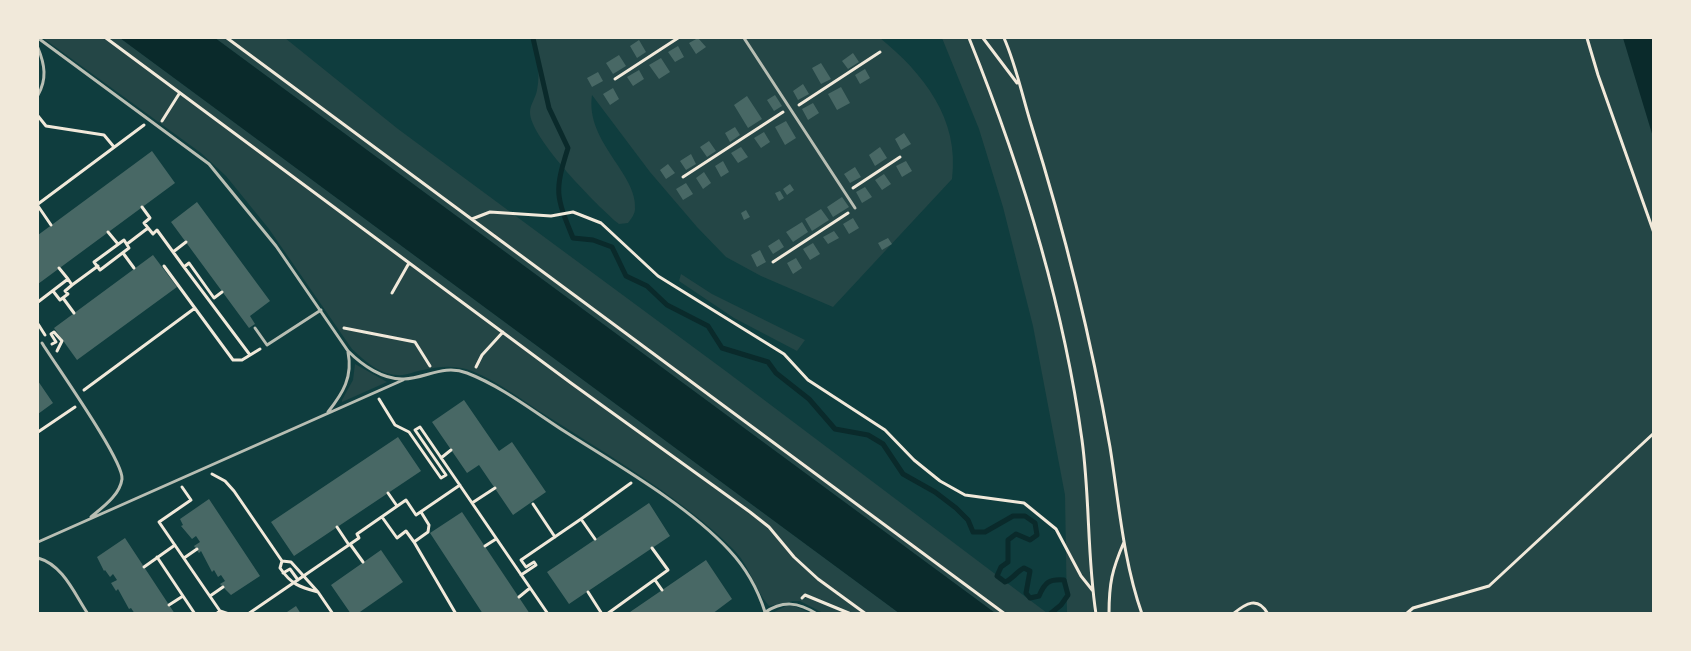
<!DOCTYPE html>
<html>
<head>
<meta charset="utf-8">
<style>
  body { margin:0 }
  #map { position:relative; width:1691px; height:651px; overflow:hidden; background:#0f3d3e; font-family:"DejaVu Sans",sans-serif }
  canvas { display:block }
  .frame { position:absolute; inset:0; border:39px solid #f1e9da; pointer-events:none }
</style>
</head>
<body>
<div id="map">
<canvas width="1691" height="651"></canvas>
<div class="frame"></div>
</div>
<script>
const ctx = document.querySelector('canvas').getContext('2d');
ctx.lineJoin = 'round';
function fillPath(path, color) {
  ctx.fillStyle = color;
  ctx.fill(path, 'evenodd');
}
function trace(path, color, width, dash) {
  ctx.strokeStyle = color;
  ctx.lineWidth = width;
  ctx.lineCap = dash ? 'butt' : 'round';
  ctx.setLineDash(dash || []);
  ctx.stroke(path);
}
fillPath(new Path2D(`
  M 43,38 L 120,38 L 899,613 L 823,613 L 800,601 L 793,601 L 769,606 C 755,590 750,567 735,551 C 684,499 608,455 547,416 C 523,401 498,381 472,371 C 456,365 439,366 423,370 C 415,371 406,376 397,375 C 379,374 365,361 352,349 L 269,229 L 226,176 L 201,153 Z
  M 215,38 L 285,38 L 398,129 L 727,372 L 1047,613 L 995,613 Z
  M 534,38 L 880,38 C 923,73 960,119 952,179 L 833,307 L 761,276 L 726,257 L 697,227 L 650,172 L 592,95 C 585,142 638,174 635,209 C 635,214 631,219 628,223 L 619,224 C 599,208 529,137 530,112 C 530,105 536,97 537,90 C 541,72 536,55 534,38 Z
  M 942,38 L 1653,38 L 1653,613 L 1067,613 L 1065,495 L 1033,326 L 1003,207 L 979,129 Z
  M 681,274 L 712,294 L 805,340 L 797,351 L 734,318 L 679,281 Z
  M 355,364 L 387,382 L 342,402 L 342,400 L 353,380 Z
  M 786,606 L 794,606 L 810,613 L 770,614 Z`), '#244646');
fillPath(new Path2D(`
  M 120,38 L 215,38 L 995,613 L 899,613 Z
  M 1623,38 L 1653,38 L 1653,137 Z`), '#0a2a2b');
trace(new Path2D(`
  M 533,38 L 549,108 L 568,148 C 554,192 556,196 573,238 L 593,240 L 612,247 L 626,276 L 647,286 L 667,305 L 708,326 L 722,348 L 768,362 L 776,373 L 809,399 L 835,429 L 868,435 L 883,444 L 903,474 L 935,492 L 956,508 L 968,520 L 973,532 L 985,532 L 1013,516 L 1025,516 L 1035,523 L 1037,535 L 1030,540 L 1016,534 L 1008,540 L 1008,562 L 1001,567 L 997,576 L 1005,582 C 1013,579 1016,572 1024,568 L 1030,571 L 1026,593 L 1030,598 L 1039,596 C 1045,582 1049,579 1064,580 L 1068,595 L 1061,605 L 1050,614`), '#0a2a2b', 5);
fillPath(new Path2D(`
  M 698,38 L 706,47 L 696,54 L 689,43 Z
  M 639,40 L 646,52 L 637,58 L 630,46 Z
  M 678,46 L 684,57 L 675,62 L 668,52 Z
  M 853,53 L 859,62 L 848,69 L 842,61 Z
  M 619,55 L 626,66 L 613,74 L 606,63 Z
  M 661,58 L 670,72 L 659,79 L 649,65 Z
  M 821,63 L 831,79 L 821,84 L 812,68 Z
  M 865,69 L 870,78 L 860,84 L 855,75 Z
  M 639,70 L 644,79 L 633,86 L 627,77 Z
  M 598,72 L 603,81 L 592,87 L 587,78 Z
  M 803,84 L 809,94 L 798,100 L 793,91 Z
  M 841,87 L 850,103 L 837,110 L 828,94 Z
  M 613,88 L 619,99 L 610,105 L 603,94 Z
  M 775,95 L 782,106 L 774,111 L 767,100 Z
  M 747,96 L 762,119 L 748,128 L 734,105 Z
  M 813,103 L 819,113 L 808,120 L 802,109 Z
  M 786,121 L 796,138 L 785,145 L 775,127 Z
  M 735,127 L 740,135 L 730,142 L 725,133 Z
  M 764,132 L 770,142 L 761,148 L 754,138 Z
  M 904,133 L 911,144 L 901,150 L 895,139 Z
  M 709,141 L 716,151 L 707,157 L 700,147 Z
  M 741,147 L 748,157 L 738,163 L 731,153 Z
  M 880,147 L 887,158 L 875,166 L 869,155 Z
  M 152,151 L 175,183 L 38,284 L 38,235 Z
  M 691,154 L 696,164 L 686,170 L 680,161 Z
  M 723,161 L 729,172 L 721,177 L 715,166 Z
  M 906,161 L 912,171 L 902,177 L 896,166 Z
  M 668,164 L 675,173 L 666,179 L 660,170 Z
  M 855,167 L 861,177 L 850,183 L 844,174 Z
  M 704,172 L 711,183 L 703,189 L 696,178 Z
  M 884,174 L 891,184 L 882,190 L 875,180 Z
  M 686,183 L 693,194 L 683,200 L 676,189 Z
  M 790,184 L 794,190 L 787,195 L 783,189 Z
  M 865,187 L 872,197 L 862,203 L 856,192 Z
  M 780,191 L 784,198 L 779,201 L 775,193 Z
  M 842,197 L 849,207 L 833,217 L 827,207 Z
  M 197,202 L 270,301 L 250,316 L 255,324 L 249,328 L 171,222 Z
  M 821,209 L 829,220 L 812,231 L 805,219 Z
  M 746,210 L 750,217 L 744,220 L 741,213 Z
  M 853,218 L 859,228 L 849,234 L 843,224 Z
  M 802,222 L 808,232 L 793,242 L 786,232 Z
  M 834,231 L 839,238 L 828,244 L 823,237 Z
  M 888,238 L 892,244 L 882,250 L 878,243 Z
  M 779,239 L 784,247 L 773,254 L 768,246 Z
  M 813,243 L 820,254 L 810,260 L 803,249 Z
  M 760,250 L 766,262 L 757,267 L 751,255 Z
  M 153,255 L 177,287 L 77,360 L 54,328 Z
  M 796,258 L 802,268 L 793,274 L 787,263 Z
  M 38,381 L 53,403 L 38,414 Z
  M 464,400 L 499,451 L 512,442 L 546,492 L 513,515 L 479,465 L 467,473 L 432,422 Z
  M 398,437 L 421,471 L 294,556 L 271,522 Z
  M 209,499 L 260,576 L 231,595 L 220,584 L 225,581 L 221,575 L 218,577 L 214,570 L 212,572 L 201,551 L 199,553 L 194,546 L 200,542 L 196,536 L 192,539 L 181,526 L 183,525 L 180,519 Z
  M 649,503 L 670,536 L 569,604 L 547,572 Z
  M 462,512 L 530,614 L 483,614 L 430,533 Z
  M 125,538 L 175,614 L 135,614 L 131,608 L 129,609 L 118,589 L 116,591 L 111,583 L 117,580 L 113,574 L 110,577 L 105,570 L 104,571 L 97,557 Z
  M 381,550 L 403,582 L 357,614 L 351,614 L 331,585 Z
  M 706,560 L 732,599 L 712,614 L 631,614 L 630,612 Z
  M 296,606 L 301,614 L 284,614 Z`), '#486865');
trace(new Path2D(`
  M 106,38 L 571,383 L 750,512 L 769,527 L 794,557 L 818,579 L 866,614
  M 227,38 L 1005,614
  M 969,38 C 1021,167 1063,302 1082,440 C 1090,498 1087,556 1096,614
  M 983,38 L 1017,83
  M 1004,38 C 1016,65 1022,95 1031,124 C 1064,229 1091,338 1110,447 C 1119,503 1123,560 1142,614
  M 1587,38 L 1598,75 L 1654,233
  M 615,79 L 678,38
  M 799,105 L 880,52
  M 38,116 L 46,126 L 104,135 L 114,147
  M 162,121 L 179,94
  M 683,177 L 783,112
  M 853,188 L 900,157
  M 38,204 L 144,125
  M 38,206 L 51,225
  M 142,207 L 150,218 L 144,223 L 153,234 L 157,230 L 184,267 L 189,263 L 214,298 L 222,292
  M 472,219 L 490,212 L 551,216 L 573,212 L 601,223 L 658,276 L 784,354 L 808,380 L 885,430 L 914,460 L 940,481 L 965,495 L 1024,503 L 1056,529 L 1081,576 L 1093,591
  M 108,232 L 118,244
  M 124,240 L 129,248 L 100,270 L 94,262 Z
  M 127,244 L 148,228
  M 173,252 L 186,242
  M 123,253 L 134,268
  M 773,262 L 848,213
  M 164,266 L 233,360 L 242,360 L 260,349
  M 184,267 L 250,355
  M 59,268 L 68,279
  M 72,285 L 98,266
  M 392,293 L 409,263
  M 63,298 L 74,313
  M 38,302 L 68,279 L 72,285 L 65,291 L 68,294 L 60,300 L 53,291
  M 38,324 L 45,335
  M 344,328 L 415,342 L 430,366
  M 52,344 L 56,342 L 51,334 L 54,332 L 62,341 L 57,351
  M 476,367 L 482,355 L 503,332
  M 84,390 L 195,308
  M 379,399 L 395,425 L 409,432 L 441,478 L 446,475 L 415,430 L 420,427 L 548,614
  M 38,432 L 75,407
  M 441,458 L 451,450
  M 212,474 L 225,481 L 234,491 L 282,561 L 280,568 C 291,584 299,587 318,592 L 333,614
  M 182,487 L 191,500 L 159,522 L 220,611 L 216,614
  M 388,493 L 397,506
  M 472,503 L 495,488
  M 533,504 L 555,537
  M 382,517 L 397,538 L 406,531 L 414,542 L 428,532 L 429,525 L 421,512
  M 581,519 L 631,483
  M 337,527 L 349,545
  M 414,542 L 456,614
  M 350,544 L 363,562
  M 485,546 L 496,539
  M 157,557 L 195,614
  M 184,558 L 197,549
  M 282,561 L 291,562 L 318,592
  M 144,567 L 175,545
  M 283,573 L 290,569 L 298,580
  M 521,575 L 536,565 L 534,562 L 526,567 L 521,560 L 581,519 L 595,539
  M 655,580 L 662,590
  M 588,592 L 602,614
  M 210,596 L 223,587
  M 519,597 L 530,588
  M 802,598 L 805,595 L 851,614
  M 169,605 L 183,596
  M 220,611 L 229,614
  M 248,614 L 359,538 L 357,534 L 406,500 L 416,515 L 460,485
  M 607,614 L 668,570 L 652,548
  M 1109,614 C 1109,583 1112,570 1124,542
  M 1233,614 C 1246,603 1258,596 1268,614
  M 1406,614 L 1413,608 L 1489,586 L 1654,433`), '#f1e9da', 3);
trace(new Path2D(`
  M 38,38 L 209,164 L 276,246 L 348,351 C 362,365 383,380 404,379 C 426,378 444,364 467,373 C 501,386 533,411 564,431 C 617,465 686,504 729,550 C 745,567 758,590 765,612
  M 744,38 L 855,208
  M 38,48 C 45,65 47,79 38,95
  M 255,328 L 267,345 L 321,310
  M 42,343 C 55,364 124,461 122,479 C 120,495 103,507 91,517
  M 328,412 C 343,393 353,377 348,352
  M 38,542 L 403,380
  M 38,558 C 63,565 74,593 88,614
  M 764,613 C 783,600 798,602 817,614`), '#b8beb3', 3);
</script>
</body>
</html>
